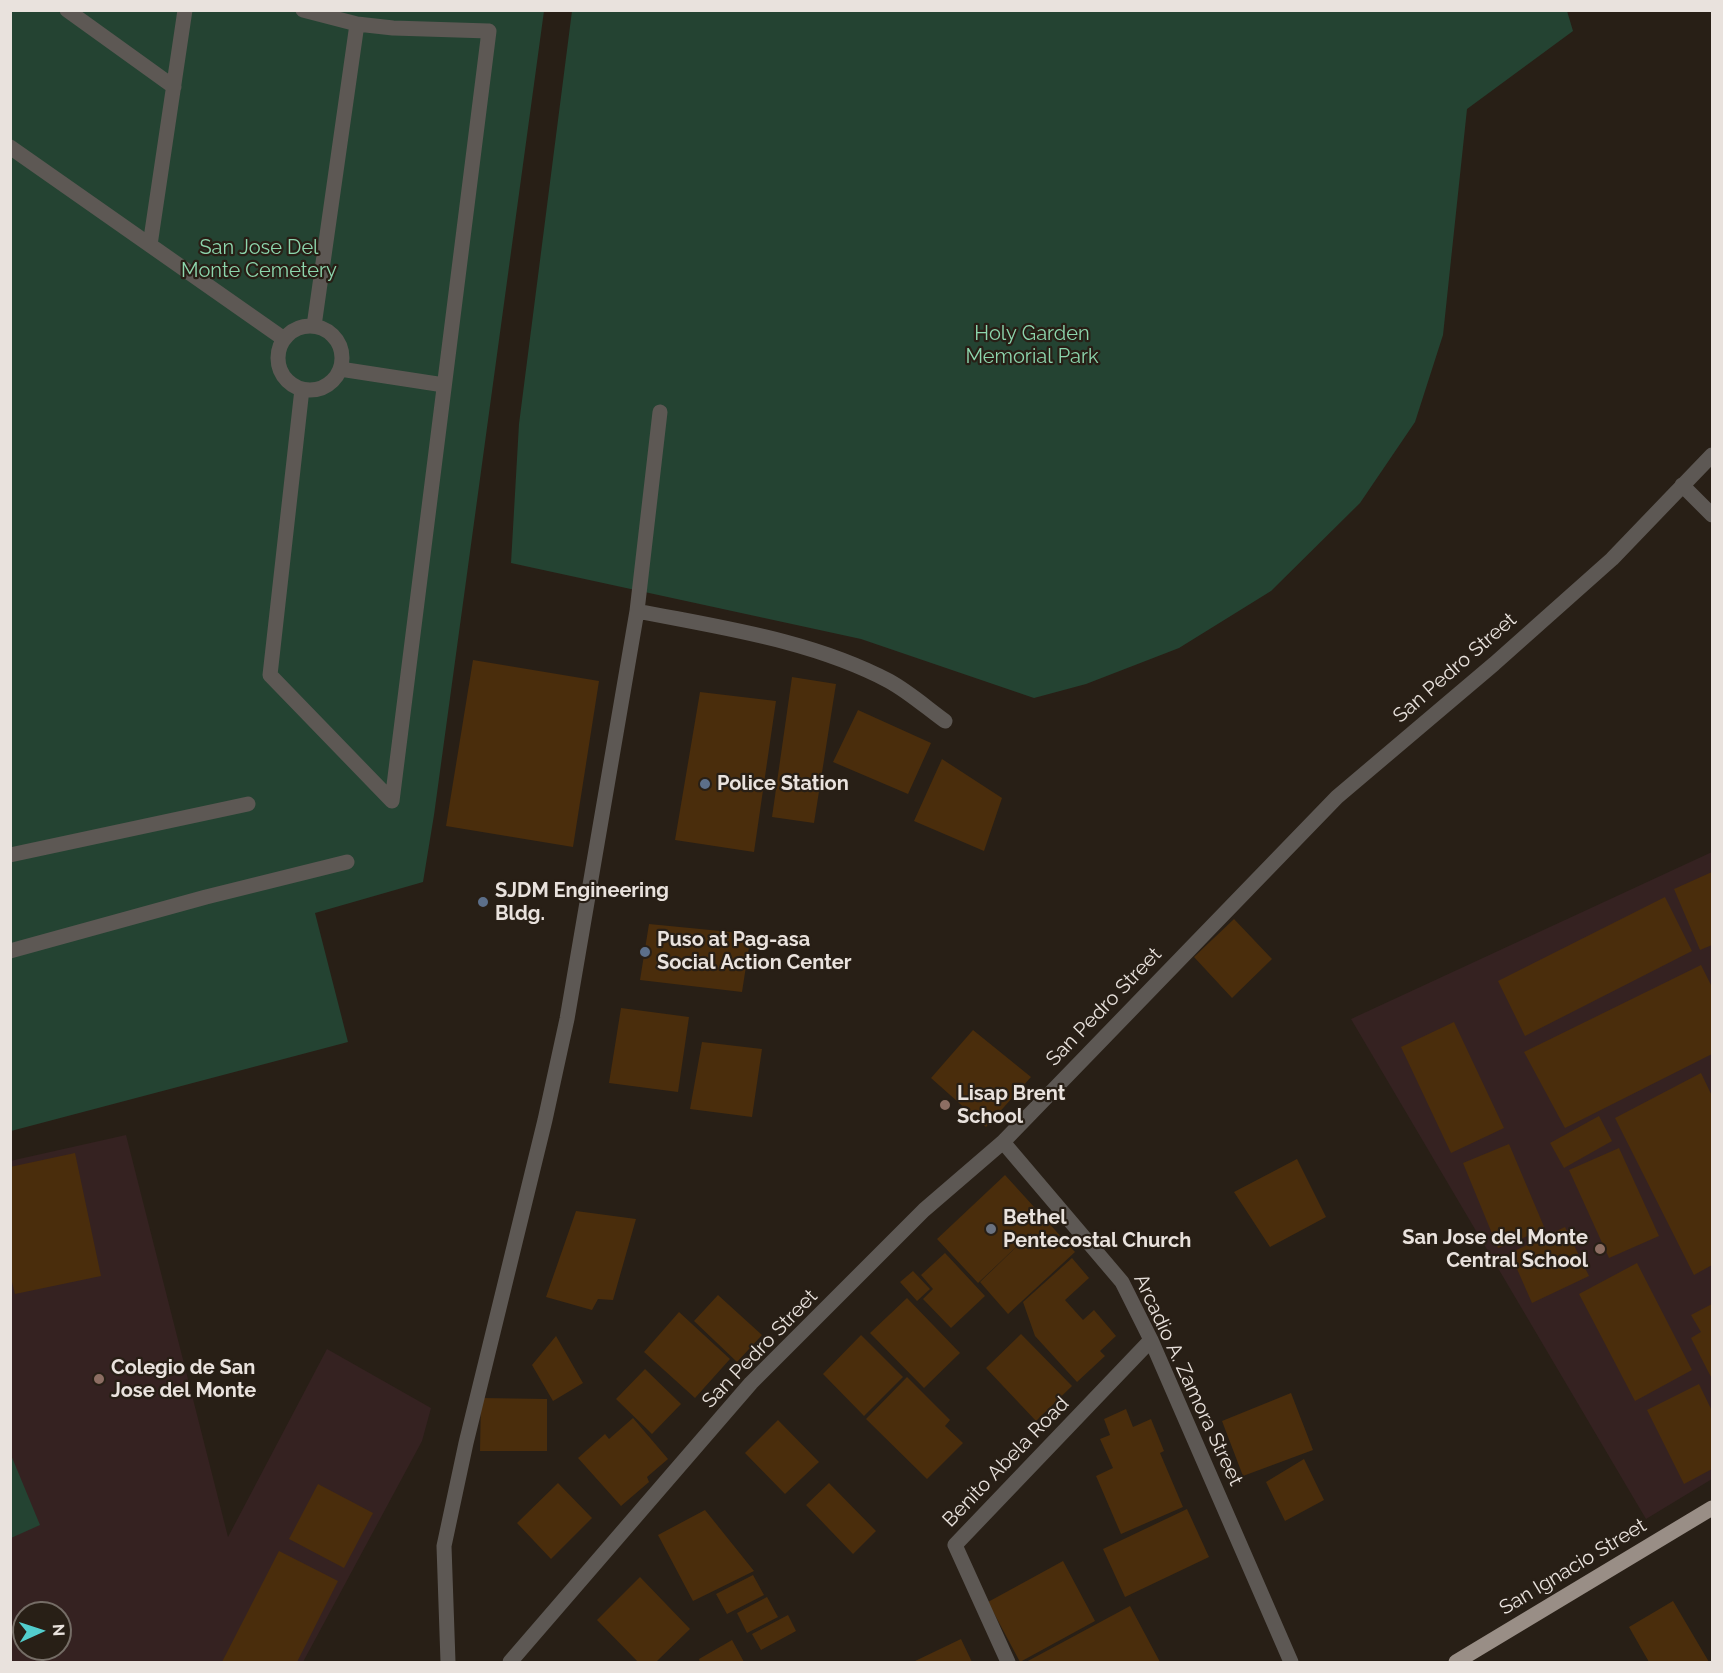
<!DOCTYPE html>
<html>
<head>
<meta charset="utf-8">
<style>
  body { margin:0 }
  #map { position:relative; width:1723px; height:1673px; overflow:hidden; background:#281f16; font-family:Raleway,sans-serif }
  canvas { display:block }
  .frame { position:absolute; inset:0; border:12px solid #e9e2dd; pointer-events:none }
  .north { position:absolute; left:12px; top:1601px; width:60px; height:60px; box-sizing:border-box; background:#281f16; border:2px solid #756d66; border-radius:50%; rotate:87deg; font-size:16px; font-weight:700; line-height:24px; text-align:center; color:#e9e2dd }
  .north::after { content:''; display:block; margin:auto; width:21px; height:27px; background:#52cdcd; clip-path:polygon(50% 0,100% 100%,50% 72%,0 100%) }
</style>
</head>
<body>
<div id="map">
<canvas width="1723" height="1673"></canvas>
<div class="frame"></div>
<div class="north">N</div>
</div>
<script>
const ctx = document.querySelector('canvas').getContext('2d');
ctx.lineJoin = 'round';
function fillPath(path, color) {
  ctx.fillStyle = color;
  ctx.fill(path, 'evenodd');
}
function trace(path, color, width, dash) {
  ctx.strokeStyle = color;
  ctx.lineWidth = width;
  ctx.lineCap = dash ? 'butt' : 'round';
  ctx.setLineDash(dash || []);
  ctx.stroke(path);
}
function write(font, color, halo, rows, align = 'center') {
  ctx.font = font + ' Raleway,sans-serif';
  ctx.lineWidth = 4.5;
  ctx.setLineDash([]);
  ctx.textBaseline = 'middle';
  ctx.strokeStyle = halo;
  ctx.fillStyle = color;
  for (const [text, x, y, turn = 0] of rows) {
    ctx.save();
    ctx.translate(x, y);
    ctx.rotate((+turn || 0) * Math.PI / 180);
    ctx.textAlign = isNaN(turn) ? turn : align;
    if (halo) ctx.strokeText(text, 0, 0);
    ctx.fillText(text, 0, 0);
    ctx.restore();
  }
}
fillPath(new Path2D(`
  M 1712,852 L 1712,1479 L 1646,1519 L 1351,1019 Z
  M 126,1135 L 228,1537 L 327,1349 L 431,1408 L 422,1441 L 303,1662 L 11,1662 L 10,1161 ZM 24,1613 L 60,1613 L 60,1649 L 24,1649 Z`), '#352221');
fillPath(new Path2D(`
  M 11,11 L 544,11 L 434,815 L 423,882 L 315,913 L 348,1042 L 11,1131 Z
  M 572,11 L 1567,11 L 1573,31 L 1467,109 L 1443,335 L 1415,422 L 1360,503 L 1271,591 L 1179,648 L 1086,684 L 1034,698 L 861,639 L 511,563 L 519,424 Z
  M 11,1455 L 40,1525 L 11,1538 L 10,1538 Z`), '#244332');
fillPath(new Path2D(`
  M 473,660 L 599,681 L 573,847 L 446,826 Z
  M 792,677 L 836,684 L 814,823 L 772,817 Z
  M 700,692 L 776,701 L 754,852 L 675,840 Z
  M 858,710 L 931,743 L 908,794 L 833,762 Z
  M 942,759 L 1002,798 L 984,851 L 914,821 Z
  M 1712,872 L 1712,945 L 1700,950 L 1674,889 Z
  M 1665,897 L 1692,951 L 1525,1036 L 1498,981 Z
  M 1234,919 L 1272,959 L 1232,998 L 1194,957 Z
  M 649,924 L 751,934 L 742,992 L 640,980 Z
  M 1701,965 L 1712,987 L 1712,1054 L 1565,1128 L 1524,1052 Z
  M 621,1008 L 689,1017 L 678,1092 L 609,1083 Z
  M 1454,1022 L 1504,1128 L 1451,1153 L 1401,1047 Z
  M 973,1030 L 1031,1077 L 986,1127 L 931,1078 Z
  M 702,1042 L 762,1049 L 752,1117 L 690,1109 Z
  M 1701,1073 L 1712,1096 L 1712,1265 L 1694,1275 L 1615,1118 Z
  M 1599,1116 L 1612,1141 L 1564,1168 L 1550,1143 Z
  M 1509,1144 L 1545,1229 L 1498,1248 L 1463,1163 Z
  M 1619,1148 L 1659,1236 L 1609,1258 L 1569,1170 Z
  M 75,1153 L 101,1276 L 15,1294 L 10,1274 L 10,1167 Z
  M 1297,1159 L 1326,1217 L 1270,1247 L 1234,1192 Z
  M 1005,1175 L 1075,1252 L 1008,1314 L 980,1282 L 1035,1229 L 978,1283 L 937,1239 Z
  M 576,1211 L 636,1219 L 613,1300 L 598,1299 L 592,1310 L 546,1297 Z
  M 1565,1227 L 1589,1276 L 1532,1303 L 1510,1253 Z
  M 945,1253 L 985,1296 L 951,1328 L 923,1299 L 933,1289 L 921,1275 Z
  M 1072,1258 L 1089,1278 L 1065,1300 L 1083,1320 L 1094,1310 L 1116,1336 L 1100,1351 L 1105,1356 L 1077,1382 L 1035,1336 L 1023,1302 Z
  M 1637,1263 L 1692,1370 L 1635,1401 L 1579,1294 Z
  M 913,1271 L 930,1289 L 917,1301 L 900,1282 Z
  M 718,1295 L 762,1335 L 737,1362 L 694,1321 Z
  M 907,1298 L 960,1353 L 924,1388 L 870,1333 Z
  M 1712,1304 L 1712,1379 L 1691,1338 L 1701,1332 L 1691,1315 Z
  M 679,1312 L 730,1359 L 695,1398 L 644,1352 Z
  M 1021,1334 L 1072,1386 L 1036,1421 L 986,1368 Z
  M 861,1335 L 903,1377 L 864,1416 L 823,1374 Z
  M 556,1336 L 583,1383 L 553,1401 L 532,1365 Z
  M 645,1369 L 681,1404 L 652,1434 L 616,1399 Z
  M 907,1377 L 950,1420 L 945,1426 L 963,1443 L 927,1479 L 866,1419 Z
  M 1699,1384 L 1712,1411 L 1712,1469 L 1684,1484 L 1647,1410 Z
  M 1291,1393 L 1313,1450 L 1243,1476 L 1222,1421 Z
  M 481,1398 L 547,1399 L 547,1451 L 480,1451 Z
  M 1126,1409 L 1133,1427 L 1151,1419 L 1164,1451 L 1160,1453 L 1183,1507 L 1121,1534 L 1096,1476 L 1113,1468 L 1100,1439 L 1110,1435 L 1104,1419 Z
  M 633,1418 L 668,1459 L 647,1477 L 649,1482 L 621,1506 L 578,1458 L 605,1434 L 609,1439 Z
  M 778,1420 L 819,1462 L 785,1494 L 745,1453 Z
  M 1304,1459 L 1324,1500 L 1285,1521 L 1266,1482 Z
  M 558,1483 L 592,1518 L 551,1559 L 517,1523 Z
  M 829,1483 L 876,1531 L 853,1554 L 806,1505 Z
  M 318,1484 L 373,1513 L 344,1568 L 289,1539 Z
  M 1187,1509 L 1209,1557 L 1125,1597 L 1103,1549 Z
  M 705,1510 L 754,1571 L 693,1601 L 658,1535 Z
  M 279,1551 L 338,1581 L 297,1662 L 222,1662 Z
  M 1063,1561 L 1095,1621 L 1020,1662 L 988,1602 Z
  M 753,1575 L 764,1595 L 727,1614 L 716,1594 Z
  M 640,1577 L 690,1629 L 656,1662 L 638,1662 L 597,1620 Z
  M 767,1597 L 778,1617 L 747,1633 L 737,1613 Z
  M 1673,1601 L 1709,1662 L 1649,1662 L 1629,1627 Z
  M 1130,1606 L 1160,1662 L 1026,1662 Z
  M 788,1615 L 796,1631 L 761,1650 L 752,1634 Z
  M 961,1639 L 972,1662 L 913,1662 Z
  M 732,1640 L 744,1662 L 700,1662 L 699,1659 Z`), '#4a2d0c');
trace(new Path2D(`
  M 67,10 L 174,87
  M 10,147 L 284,339
  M 150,245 L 185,10
  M 314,326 L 357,24
  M278 358a32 32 0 1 1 64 0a32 32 0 1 1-64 0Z
  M 340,369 L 444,385
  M 302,389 L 270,675 L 392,801 L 489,31 L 393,28 L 357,24 L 303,10
  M 1682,485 L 1712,515
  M 637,611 C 722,628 811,640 889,681 C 909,692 927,708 945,721
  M 10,855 L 248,804
  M 10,951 L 206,897 L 347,862
  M 1003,1142 L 1122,1282 L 1151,1340 L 1291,1662
  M 448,1662 L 444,1546 L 466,1443 L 545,1120 L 567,1019 L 637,611 L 660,412
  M 510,1662 L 751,1383 L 924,1210 L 1003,1142 L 1337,797 L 1494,664 L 1612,559 L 1712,455
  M 1008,1662 L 955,1545 L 1151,1340`), '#5d5854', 15);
trace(new Path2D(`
  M 1456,1662 L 1712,1508`), '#998e86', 15);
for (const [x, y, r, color] of [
  [705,784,6,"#5c6f8a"],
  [483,902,6,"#5c6f8a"],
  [645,952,6,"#5c6f8a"],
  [945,1105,6,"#8d6e63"],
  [991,1229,6,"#6b7280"],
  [1600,1249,6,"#8d6e63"],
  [99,1379,6,"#8d6e63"]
]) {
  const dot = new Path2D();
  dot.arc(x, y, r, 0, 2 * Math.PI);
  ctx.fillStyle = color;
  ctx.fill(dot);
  trace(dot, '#281f16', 2);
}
write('20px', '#8dd6ad', '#281f16', [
  ["San Jose Del",259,248],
  ["Monte Cemetery",259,271],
  ["Holy Garden",1032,334],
  ["Memorial Park",1032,357]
]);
write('20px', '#e9e2dd', '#281f16', [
  ["San Pedro Street",1455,668,-41],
  ["San Pedro Street",1104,1007,-46],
  ["San Pedro Street",760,1349,-46],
  ["Arcadio A. Zamora Street",1188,1380,65],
  ["Benito Abela Road",1006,1462,-46],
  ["San Ignacio Street",1573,1567,-31]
]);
write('bold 20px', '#e9e2dd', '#281f16', [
  ["Police Station",717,784],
  ["SJDM Engineering",495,891],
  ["Bldg.",495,914],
  ["Puso at Pag-asa",657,940],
  ["Social Action Center",657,963],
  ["Lisap Brent",957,1094],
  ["School",957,1117],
  ["Bethel",1003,1218],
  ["Pentecostal Church",1003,1241],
  ["San Jose del Monte",1588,1238,"right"],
  ["Central School",1588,1261,"right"],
  ["Colegio de San",111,1368],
  ["Jose del Monte",111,1391]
], 'left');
</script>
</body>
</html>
